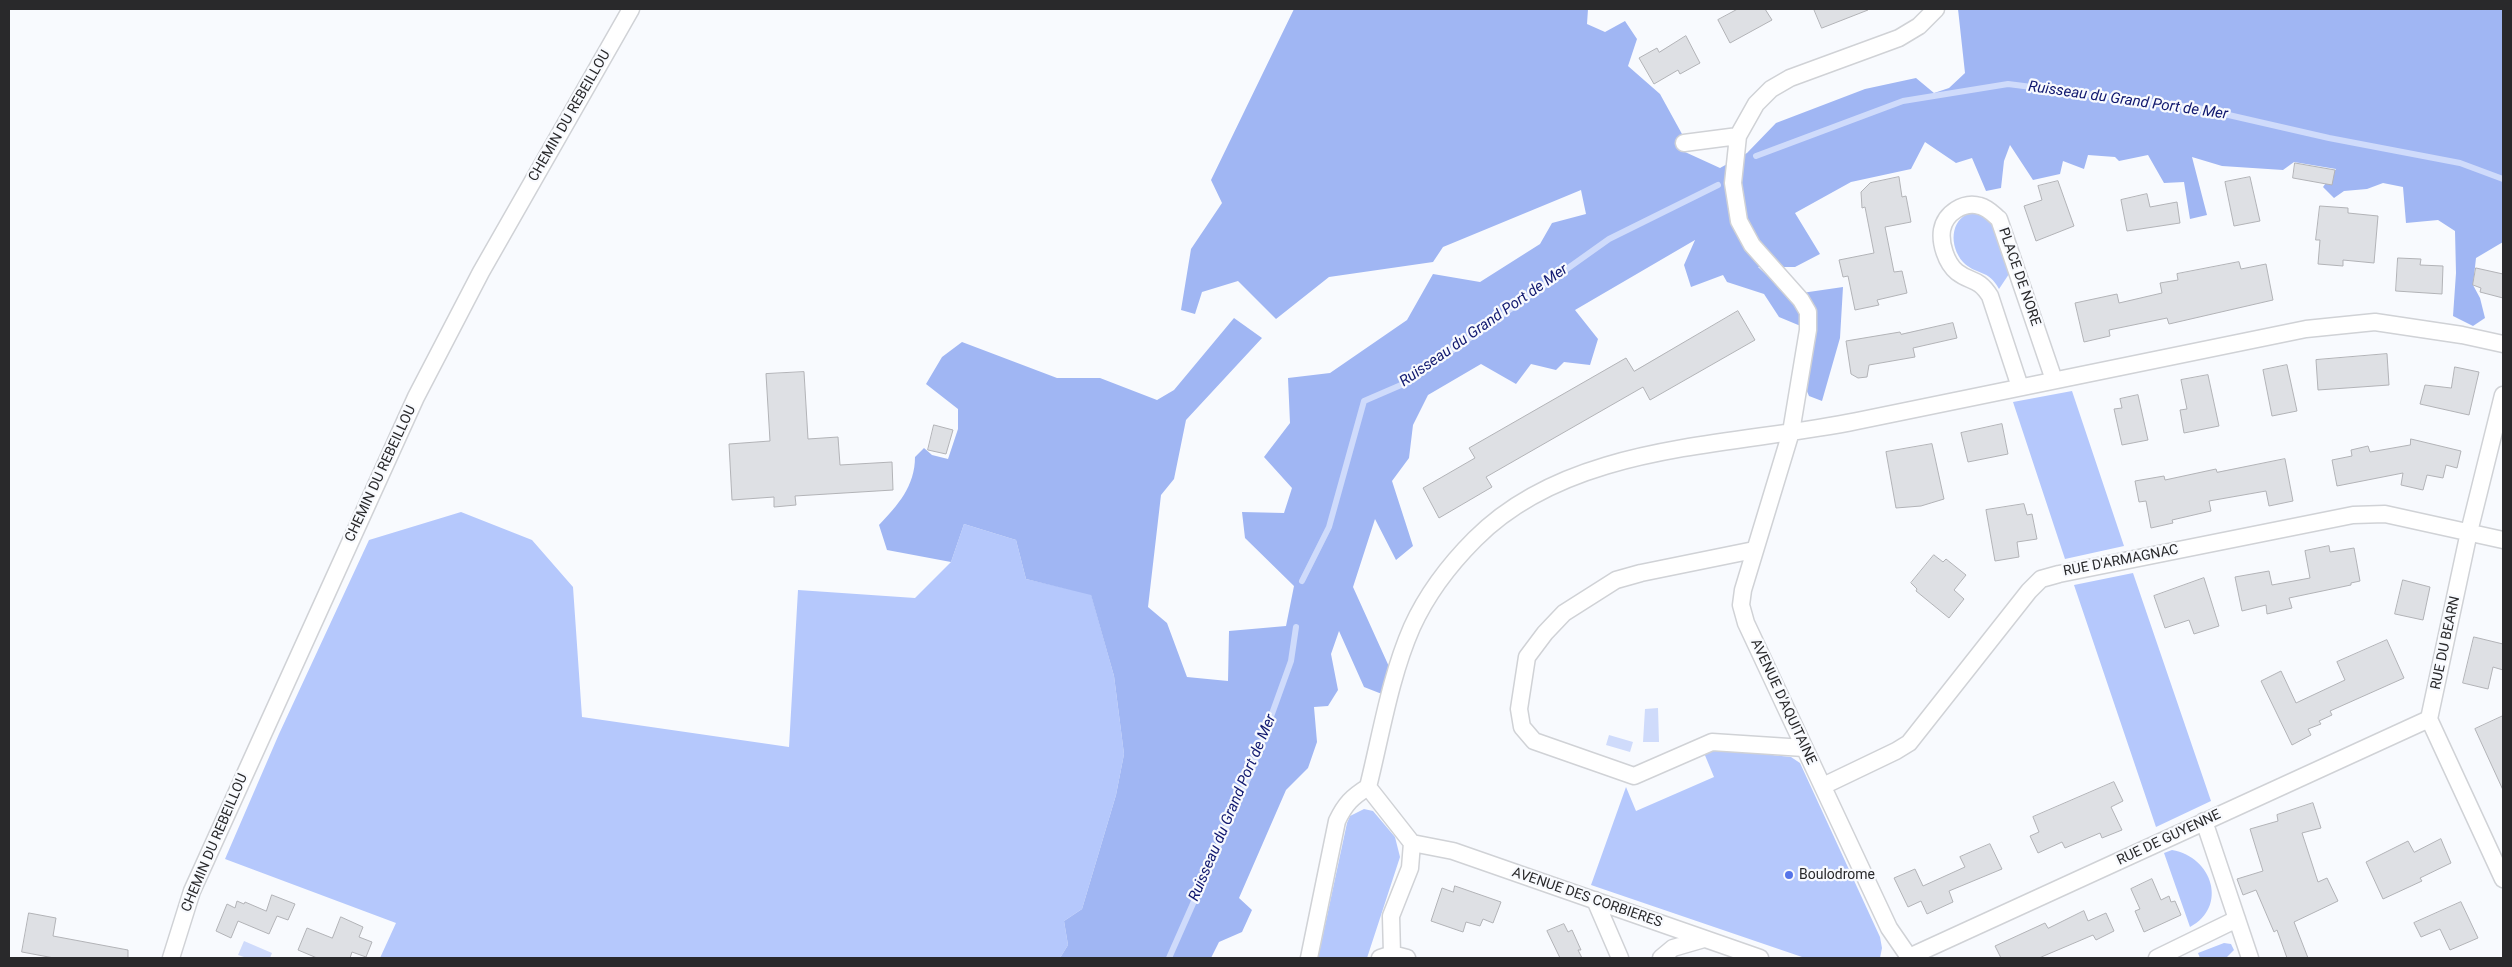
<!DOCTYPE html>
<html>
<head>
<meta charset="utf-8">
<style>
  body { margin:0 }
  #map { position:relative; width:2512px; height:967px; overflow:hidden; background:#f8fafe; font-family:Roboto,sans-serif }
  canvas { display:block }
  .frame { position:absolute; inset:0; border:10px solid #29292b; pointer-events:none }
</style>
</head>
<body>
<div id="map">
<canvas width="2512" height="967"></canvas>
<div class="frame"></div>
</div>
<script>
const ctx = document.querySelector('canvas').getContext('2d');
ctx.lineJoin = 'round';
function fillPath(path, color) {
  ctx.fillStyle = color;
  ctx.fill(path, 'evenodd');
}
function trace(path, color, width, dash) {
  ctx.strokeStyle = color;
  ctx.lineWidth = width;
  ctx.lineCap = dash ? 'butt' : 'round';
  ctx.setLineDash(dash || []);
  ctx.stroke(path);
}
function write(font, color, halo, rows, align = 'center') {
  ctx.font = font + ' Roboto,sans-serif';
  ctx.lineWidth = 4.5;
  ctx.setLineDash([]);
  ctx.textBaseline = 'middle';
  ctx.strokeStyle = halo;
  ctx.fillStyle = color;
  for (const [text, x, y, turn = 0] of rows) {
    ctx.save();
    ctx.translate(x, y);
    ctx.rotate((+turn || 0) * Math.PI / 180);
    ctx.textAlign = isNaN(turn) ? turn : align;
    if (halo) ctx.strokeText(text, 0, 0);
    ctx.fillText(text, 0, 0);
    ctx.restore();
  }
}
fillPath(new Path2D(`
  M 1970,213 C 1999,213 2002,252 2009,274 L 1999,289 C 1989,269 1975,275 1963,262 C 1949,246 1950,220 1970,213 Z
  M 2072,391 L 2124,546 L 2065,559 L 2013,402 Z
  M 461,512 L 532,540 L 573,587 L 582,717 L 789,747 L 798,590 L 915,598 L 951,562 L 964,524 L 1016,540 L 1026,579 L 1091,594 L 1114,676 L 1124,754 L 1116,795 L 1082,909 L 1064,921 L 1068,945 L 1060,958 L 380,958 L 396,923 L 225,859 L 279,734 L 369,540 Z
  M 2133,573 L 2211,801 L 2156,827 L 2074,585 Z
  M 1717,749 L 1791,757 L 1800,763 L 1880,937 L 1882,948 L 1880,958 L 1805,958 L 1591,885 L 1626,787 L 1636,811 L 1714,777 L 1704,753 Z
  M 1364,809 L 1373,811 L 1395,837 L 1400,857 L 1367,958 L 1318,958 L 1347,823 L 1350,816 Z
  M 2172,850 C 2213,857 2228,907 2190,927 L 2164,853 Z
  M 2224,943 L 2231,944 L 2234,950 L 2226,958 L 2200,958 L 2198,953 Z`), '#b5c8fc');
fillPath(new Path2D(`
  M 1294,9 L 1588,9 L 1587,24 L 1605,32 L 1625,21 L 1637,39 L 1628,66 L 1660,94 L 1682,134 L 1685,152 L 1720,168 L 1747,153 L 1776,123 L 1865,89 L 1916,78 L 1934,93 L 1949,88 L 1965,73 L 1958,9 L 2503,9 L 2503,242 L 2476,258 L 2473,285 L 2480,298 L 2485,318 L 2473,326 L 2453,316 L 2456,273 L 2455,231 L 2438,220 L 2406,223 L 2403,187 L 2383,183 L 2367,189 L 2344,191 L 2334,198 L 2323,187 L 2336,169 L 2294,162 L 2283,170 L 2222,166 L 2192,157 L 2207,215 L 2190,219 L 2184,182 L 2164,183 L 2148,155 L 2119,161 L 2115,157 L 2088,155 L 2084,169 L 2063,161 L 2060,174 L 2033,180 L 2010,145 L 2004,161 L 2001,188 L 1986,191 L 1972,158 L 1956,163 L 1925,142 L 1911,169 L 1851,182 L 1795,213 L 1820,254 L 1795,267 L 1758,267 L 1788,295 L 1843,287 L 1840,338 L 1822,401 L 1809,396 L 1797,368 L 1803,327 L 1779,317 L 1764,294 L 1727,282 L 1723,275 L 1691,287 L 1684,265 L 1695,240 L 1575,310 L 1598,339 L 1590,365 L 1564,362 L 1556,370 L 1531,364 L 1516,384 L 1481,364 L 1428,395 L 1413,425 L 1409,458 L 1392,481 L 1413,546 L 1396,560 L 1375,519 L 1353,587 L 1391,671 L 1387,696 L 1364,687 L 1339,631 L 1331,654 L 1338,690 L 1328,706 L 1314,707 L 1317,742 L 1308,768 L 1286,790 L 1239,898 L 1252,910 L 1242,932 L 1219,942 L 1211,958 L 1060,958 L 1068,945 L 1064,921 L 1082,909 L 1116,795 L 1124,754 L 1114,676 L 1091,595 L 1026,579 L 1016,540 L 964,524 L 951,562 L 887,550 L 879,525 C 898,505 915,486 915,457 L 924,448 L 932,455 L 948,459 L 958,429 L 958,409 L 926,384 L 942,357 L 962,342 L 1057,378 L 1100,378 L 1157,400 L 1174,390 L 1234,318 L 1262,338 L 1186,420 L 1174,479 L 1161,495 L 1148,607 L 1167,623 L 1187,677 L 1228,681 L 1229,631 L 1286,626 L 1294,586 L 1245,538 L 1242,512 L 1284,513 L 1292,488 L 1264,457 L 1290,423 L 1288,378 L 1330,373 L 1407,320 L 1433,274 L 1480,282 L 1540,244 L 1552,223 L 1586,214 L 1581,190 L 1443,247 L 1433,262 L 1329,277 L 1276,319 L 1238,281 L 1202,292 L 1195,314 L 1181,310 L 1191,249 L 1222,203 L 1211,180 Z`), '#a0b6f3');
fillPath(new Path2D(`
  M 1658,708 L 1659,742 L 1643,742 L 1645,709 Z
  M 1609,735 L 1633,742 L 1630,752 L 1606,745 Z
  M 244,941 L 272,953 L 270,958 L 247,958 L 238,955 Z`), '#cfdbfb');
trace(new Path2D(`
  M 1756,156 L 1903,101 L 2008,84 L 2198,108 L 2329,138 L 2460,163 L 2503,179
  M 1302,581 L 1329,527 L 1364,401 L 1408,382 L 1609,239 L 1718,185
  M 1169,958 L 1251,772 L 1291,661 L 1296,627`), '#cfdbfb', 6);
const building = new Path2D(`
  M 1738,9 L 1765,9 L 1772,20 L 1730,43 L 1718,20 Z
  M 1814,9 L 1867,9 L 1868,10 L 1822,28 Z
  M 1686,36 L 1700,63 L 1680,74 L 1678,70 L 1654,84 L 1639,58 L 1657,48 L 1659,52 Z
  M 2295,163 L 2335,170 L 2332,185 L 2293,178 Z
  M 1899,177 L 1902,197 L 1906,196 L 1911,222 L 1885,227 L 1894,272 L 1902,271 L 1907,293 L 1877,300 L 1879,305 L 1855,310 L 1848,276 L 1843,277 L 1839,260 L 1874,253 L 1865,207 L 1862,208 L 1861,192 L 1870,183 Z
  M 2250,177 L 2260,221 L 2234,226 L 2225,182 Z
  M 2058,181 L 2074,226 L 2036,241 L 2024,206 L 2042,200 L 2038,186 Z
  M 2147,194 L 2150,207 L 2177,202 L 2180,223 L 2127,231 L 2121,200 Z
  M 2320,206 L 2348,208 L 2348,213 L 2378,216 L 2374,263 L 2343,260 L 2343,266 L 2318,264 L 2320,240 L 2316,240 Z
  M 2398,258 L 2421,259 L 2420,265 L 2443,266 L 2442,294 L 2396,291 Z
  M 2239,262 L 2241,269 L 2266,264 L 2273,300 L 2169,324 L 2167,318 L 2109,330 L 2110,336 L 2084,342 L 2075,303 L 2117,294 L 2119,303 L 2162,293 L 2160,283 L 2178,280 L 2177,274 Z
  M 2476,268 L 2503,274 L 2503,298 L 2480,292 L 2481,288 L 2473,285 Z
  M 1738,311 L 1755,340 L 1650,400 L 1643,387 L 1486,477 L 1492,487 L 1439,518 L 1423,488 L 1475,458 L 1469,448 L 1626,358 L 1634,371 Z
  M 1953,323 L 1957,338 L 1913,348 L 1915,357 L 1869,365 L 1867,377 L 1858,378 L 1851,374 L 1846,341 L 1900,332 L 1901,334 Z
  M 2387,354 L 2389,385 L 2318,390 L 2316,360 Z
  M 2287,365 L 2297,411 L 2272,416 L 2263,370 Z
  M 2455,367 L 2479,372 L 2469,415 L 2420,404 L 2425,385 L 2451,388 Z
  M 804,372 L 808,439 L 838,437 L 840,465 L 892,462 L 893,490 L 795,496 L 796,505 L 774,507 L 774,497 L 732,500 L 729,444 L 770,441 L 766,374 Z
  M 2208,375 L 2219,426 L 2184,433 L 2180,410 L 2187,409 L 2181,380 Z
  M 2138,395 L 2148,440 L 2122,445 L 2114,409 L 2122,408 L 2120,399 Z
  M 2002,424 L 2008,454 L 1968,462 L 1961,433 Z
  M 934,425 L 953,430 L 946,454 L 928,450 Z
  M 2411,439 L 2461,451 L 2457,468 L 2446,465 L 2443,478 L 2427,475 L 2423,490 L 2401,485 L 2403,473 L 2337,486 L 2332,460 L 2352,456 L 2351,450 L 2368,446 L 2370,452 L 2410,445 Z
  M 1932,444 L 1944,499 L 1921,506 L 1896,508 L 1886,452 Z
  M 2285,459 L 2293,501 L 2269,506 L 2266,491 L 2209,501 L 2211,511 L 2172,520 L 2173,523 L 2151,528 L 2146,501 L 2139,502 L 2135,481 L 2164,476 L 2165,480 L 2216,469 L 2217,472 Z
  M 2024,504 L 2027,515 L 2032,514 L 2037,539 L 2017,542 L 2019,557 L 1995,561 L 1986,510 Z
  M 2329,546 L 2330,552 L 2354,548 L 2360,581 L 2351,583 L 2351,585 L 2289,598 L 2292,608 L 2267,614 L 2266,605 L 2242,611 L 2235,577 L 2269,571 L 2272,585 L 2310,578 L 2305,551 Z
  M 1934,555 L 1943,562 L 1946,559 L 1966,575 L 1954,590 L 1964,599 L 1949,618 L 1916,591 L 1917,589 L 1911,583 Z
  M 2204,578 L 2219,626 L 2194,634 L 2189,620 L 2165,628 L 2154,596 Z
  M 2403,580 L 2430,587 L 2423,620 L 2395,614 Z
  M 2474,637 L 2503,644 L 2503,670 L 2493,667 L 2488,689 L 2463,683 Z
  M 2387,640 L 2404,678 L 2330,711 L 2332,715 L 2319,721 L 2321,724 L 2308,729 L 2311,735 L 2292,745 L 2261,681 L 2281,671 L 2296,703 L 2345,680 L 2337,662 Z
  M 2503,716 L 2503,790 L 2475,729 Z
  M 2114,782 L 2123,801 L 2111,807 L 2122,830 L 2102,838 L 2100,833 L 2065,848 L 2062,842 L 2038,853 L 2030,836 L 2039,832 L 2033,817 Z
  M 2313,803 L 2321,828 L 2302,833 L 2318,882 L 2327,878 L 2338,901 L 2294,922 L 2308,958 L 2287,958 L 2277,930 L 2274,932 L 2256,890 L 2243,895 L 2237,879 L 2263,871 L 2250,829 L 2278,821 L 2277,815 Z
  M 2441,839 L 2451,863 L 2420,878 L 2422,881 L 2383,899 L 2366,862 L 2408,841 L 2414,852 Z
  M 1990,844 L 2002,869 L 1949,891 L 1953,902 L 1927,914 L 1921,901 L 1908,907 L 1894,878 L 1915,869 L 1923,886 L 1965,867 L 1960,857 Z
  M 2152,879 L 2161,900 L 2169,896 L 2171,902 L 2175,901 L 2181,915 L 2144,932 L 2135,911 L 2140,909 L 2131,889 Z
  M 1455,886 L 1501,902 L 1493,923 L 1483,919 L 1480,926 L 1466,922 L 1463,932 L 1431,921 L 1442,888 L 1453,892 Z
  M 272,895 L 295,904 L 288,920 L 277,916 L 269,934 L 238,921 L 231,938 L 216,931 L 227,904 L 235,908 L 237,901 L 244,904 L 245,902 L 266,911 Z
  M 2461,902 L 2478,938 L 2450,950 L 2440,929 L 2421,937 L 2414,923 Z
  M 2084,911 L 2088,921 L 2106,913 L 2114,931 L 2096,940 L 2093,935 L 2039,958 L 2001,958 L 1995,946 L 2045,923 L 2048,928 Z
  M 29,913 L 56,918 L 53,936 L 128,950 L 128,958 L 54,958 L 22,952 Z
  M 341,917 L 363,927 L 359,937 L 372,942 L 366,957 L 352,952 L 350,958 L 317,958 L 298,950 L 307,928 L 332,938 Z
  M 1564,924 L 1568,932 L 1572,930 L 1581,950 L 1578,950 L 1582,958 L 1560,958 L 1547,931 Z`);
fillPath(building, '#dee0e4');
trace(building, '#b2b3b7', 1);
const minor = new Path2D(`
  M 1684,143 L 1738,136
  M 2020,387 L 1990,296 C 1978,277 1971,283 1957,272 C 1946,263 1940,243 1942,230 C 1945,213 1964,201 1980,206 C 1988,208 1993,214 1999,219 L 2054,380
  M 2503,395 L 2469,532 L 2429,719 L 2503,879
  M 1754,550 L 1641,573 L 1616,580 L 1564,613 L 1545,633 L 1527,657 L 1519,709 L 1522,727 L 1534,741 L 1634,776 L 1712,742 L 1804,748
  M 1823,786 L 1896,751 L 1909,743 L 2029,591 L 2041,579 L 2059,574 L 2353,515 L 2385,514 L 2503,540
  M 1368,787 L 1412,843 L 1410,868 L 1391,916 L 1392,954
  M 2204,821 L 2250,958
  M 1412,843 L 1453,851 L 1760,958
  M 1595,900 L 1620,958
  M 1909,957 L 1889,928 L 1746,623 L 1741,605 L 1743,590 L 1791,432 L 1808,330 L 1808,312 L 1801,300 L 1752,245 L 1739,221 L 1733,183 L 1738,136 L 1756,104 L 1771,89 L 1790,78 L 1899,38 L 1919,26 L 1936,9
  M 171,958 L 192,891 L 416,397 L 481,272 L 631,9
  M 1309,958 L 1337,821 C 1345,804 1352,797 1368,787 C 1381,735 1390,677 1412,627 C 1427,594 1450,564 1475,539 C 1571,442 1732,447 1857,421 C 2007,391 2156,359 2306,329 L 2375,322 L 2462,335 L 2503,344
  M 1380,958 L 1392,954 L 1407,958
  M 1661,958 L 1673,948 L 1704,939
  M 1907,958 L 2429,719
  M 2157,958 L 2237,919`);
trace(minor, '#d0d2d6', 19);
trace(minor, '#fff', 16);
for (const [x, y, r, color] of [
  [1789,875,5,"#5574e9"]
]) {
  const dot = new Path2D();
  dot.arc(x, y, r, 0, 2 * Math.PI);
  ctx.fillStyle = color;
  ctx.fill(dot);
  trace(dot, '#f8fafe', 2);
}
write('14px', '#29292b', '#f8fafe', [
  ["CHEMIN DU REBEILLOU",570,116,-60],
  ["PLACE DE NORE",2019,277,71],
  ["CHEMIN DU REBEILLOU",381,474,-65],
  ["RUE D'ARMAGNAC",2121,561,-11],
  ["RUE DU BEARN",2446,643,-78],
  ["AVENUE D'AQUITAINE",1783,702,65],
  ["RUE DE GUYENNE",2169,838,-25],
  ["CHEMIN DU REBEILLOU",215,843,-67],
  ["AVENUE DES CORBIERES",1587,898,19]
]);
write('14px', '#29292b', '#f8fafe', [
  ["Boulodrome",1799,875]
], 'left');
write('italic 15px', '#10186f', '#f8fafe', [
  ["Ruisseau du Grand Port de Mer",2128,101,8],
  ["Ruisseau du Grand Port de Mer",1484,326,-35],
  ["Ruisseau du Grand Port de Mer",1233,808,-67]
]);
</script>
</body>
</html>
